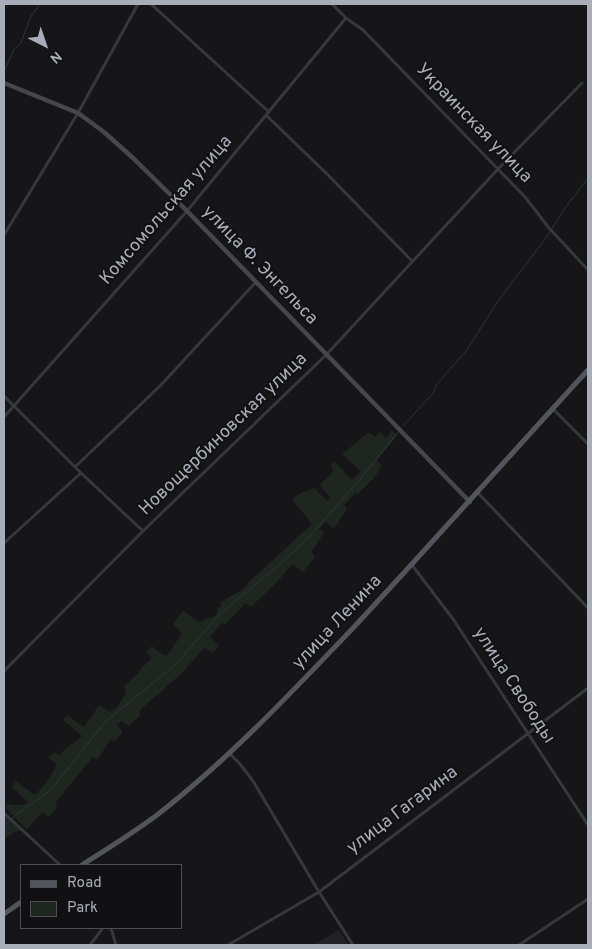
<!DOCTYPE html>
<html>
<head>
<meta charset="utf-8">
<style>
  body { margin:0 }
  #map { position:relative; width:592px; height:949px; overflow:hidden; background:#161618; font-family:Overpass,sans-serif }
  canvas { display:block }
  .frame { position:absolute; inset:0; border:5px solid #a8adb8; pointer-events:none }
  .legend { position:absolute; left:20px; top:864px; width:162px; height:65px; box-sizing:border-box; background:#111113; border:1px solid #4d4f55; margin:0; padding:6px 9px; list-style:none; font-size:15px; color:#a8adb8 }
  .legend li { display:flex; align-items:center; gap:10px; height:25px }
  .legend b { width:25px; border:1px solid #4d4f55 }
  .north { position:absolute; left:20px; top:20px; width:50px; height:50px; -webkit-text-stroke:4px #111113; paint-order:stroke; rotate:139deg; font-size:14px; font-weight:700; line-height:20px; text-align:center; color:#a8adb8 }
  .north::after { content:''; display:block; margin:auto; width:18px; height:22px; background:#a8adb8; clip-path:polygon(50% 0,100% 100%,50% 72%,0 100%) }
</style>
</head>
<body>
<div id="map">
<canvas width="592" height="949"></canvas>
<div class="frame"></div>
<ul class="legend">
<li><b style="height:6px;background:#53555c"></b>Road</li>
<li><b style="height:14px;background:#1e261f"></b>Park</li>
</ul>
<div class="north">N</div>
</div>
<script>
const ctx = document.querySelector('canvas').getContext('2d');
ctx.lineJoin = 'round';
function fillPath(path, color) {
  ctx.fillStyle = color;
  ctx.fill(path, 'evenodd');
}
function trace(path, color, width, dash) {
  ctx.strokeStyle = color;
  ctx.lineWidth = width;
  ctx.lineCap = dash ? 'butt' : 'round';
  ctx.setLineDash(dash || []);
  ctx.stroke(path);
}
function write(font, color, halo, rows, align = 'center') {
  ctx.font = font + ' Overpass,sans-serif';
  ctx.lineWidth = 4;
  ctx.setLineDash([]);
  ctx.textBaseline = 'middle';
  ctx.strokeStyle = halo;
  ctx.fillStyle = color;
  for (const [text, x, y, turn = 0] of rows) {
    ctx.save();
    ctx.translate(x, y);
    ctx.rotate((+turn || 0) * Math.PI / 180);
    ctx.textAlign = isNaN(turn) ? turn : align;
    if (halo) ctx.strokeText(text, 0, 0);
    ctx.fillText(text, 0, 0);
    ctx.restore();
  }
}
fillPath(new Path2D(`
  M 339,930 L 348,945 L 314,945 Z`), '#222225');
fillPath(new Path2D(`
  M 392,430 L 397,436 L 377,460 L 382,466 L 374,478 L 358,494 L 355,493 L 344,505 L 347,509 L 334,529 L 326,522 L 319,529 L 324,533 L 311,552 L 315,557 L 303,572 L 292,564 L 279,580 L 251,607 L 246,603 L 225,625 L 222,622 L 210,637 L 219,645 L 213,653 L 204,648 L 182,673 L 140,710 L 140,716 L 129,726 L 121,721 L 117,725 L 123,732 L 114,742 L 111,739 L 97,760 L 93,757 L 55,803 L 57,807 L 49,817 L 42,812 L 27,830 L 5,807 L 8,804 C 16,806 21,806 28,802 L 12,787 L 16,781 L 35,795 L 45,784 L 57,765 L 49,758 L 54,752 L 59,755 C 66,747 75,743 82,736 L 63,720 L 67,715 L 84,727 L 99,705 L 110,712 L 117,707 L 126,693 L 124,686 L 139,673 L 142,666 L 144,666 L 152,658 L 146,652 L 152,646 L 163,655 L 167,655 L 182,634 L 173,624 L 183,611 L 200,622 L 207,618 L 211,618 L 217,614 L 217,610 L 221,606 L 220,603 L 227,598 L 241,591 L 252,579 L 312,524 L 292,499 L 299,494 L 314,488 L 327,501 L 330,497 L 320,485 L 333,471 L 330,466 L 335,462 L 352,480 L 360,471 L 342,454 L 369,432 L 375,437 L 380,432 L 386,438 Z
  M 4,813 L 23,831 L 14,832 L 4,839 Z`), '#1e261f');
trace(new Path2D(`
  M 4,72 L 14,49 L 21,43 L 31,16 L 40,4
  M 403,426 L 434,392 L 437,384 L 466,351 L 498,301 L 546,238 L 565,208 L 588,178
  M 4,826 L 17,814 L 50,791 L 106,721 L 175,665 L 219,615 L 287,558 L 311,535 L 362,477 L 398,432`), '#2c353c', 1);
trace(new Path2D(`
  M 151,4 L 269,112
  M 332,4 L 346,18 L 363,30 L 525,197 L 549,228 L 588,270
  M 267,116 L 327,174 L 412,261
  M 4,235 L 78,113 L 138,4
  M 4,396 L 81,473 L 143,531
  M 553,409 L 588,444
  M 4,417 L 187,211 L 346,18
  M 75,467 L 160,386 L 256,282
  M 478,493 L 588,608
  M 4,543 L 81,473
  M 412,565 L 453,619 L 588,825
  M 4,671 L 143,531 L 326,355 L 498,169 L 582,83
  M 229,753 L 240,764 L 253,781 L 319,892 L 353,945
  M 4,813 L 60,865
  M 111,928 L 116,945
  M 90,945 L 103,928
  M 228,945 L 319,892 L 588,688
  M 519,945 L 588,899`), '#37383d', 3);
trace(new Path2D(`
  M 4,83 L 78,113 L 104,132 L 133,158 L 187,211 L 470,502`), '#45474d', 4.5);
trace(new Path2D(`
  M 82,865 C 107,849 133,833 157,815 C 229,759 291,693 354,627 C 433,542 510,455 588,370
  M 4,914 L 21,902`), '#53555c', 5);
write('18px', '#a8adb8', '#111113', [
  ["Украинская улица",473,124,46],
  ["Комсомольская улица",167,211,-49],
  ["улица Ф. Энгельса",259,266,46],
  ["Новощербиновская улица",224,435,-44],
  ["улица Ленина",338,623,-47],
  ["улица Свободы",513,686,57],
  ["улица Гагарина",403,811,-37]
]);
</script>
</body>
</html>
